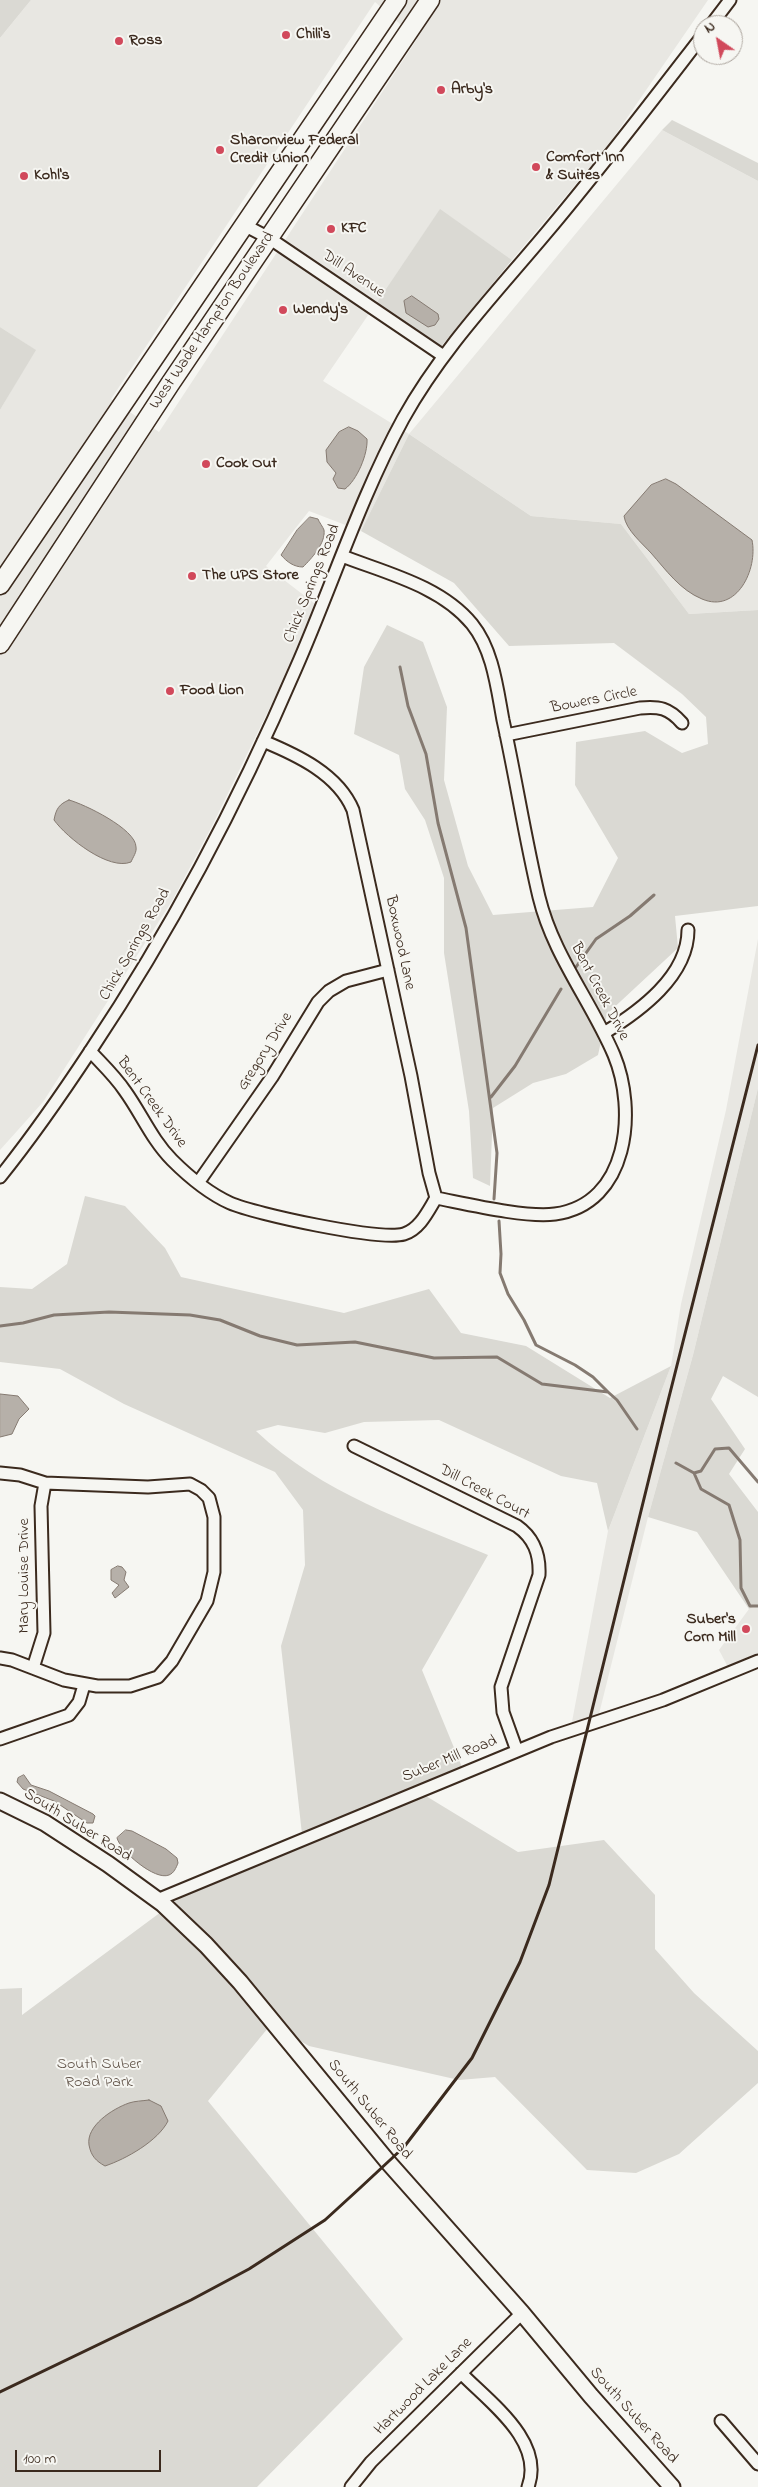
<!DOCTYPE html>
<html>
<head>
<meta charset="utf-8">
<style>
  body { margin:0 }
  #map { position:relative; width:758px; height:2487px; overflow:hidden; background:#f6f6f2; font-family:"Indie Flower",sans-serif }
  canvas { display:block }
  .north { position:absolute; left:693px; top:15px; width:50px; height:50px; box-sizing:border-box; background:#f6f6f2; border:1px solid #aba49d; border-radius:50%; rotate:327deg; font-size:14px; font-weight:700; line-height:20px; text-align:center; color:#3b2a1e }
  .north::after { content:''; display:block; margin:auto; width:18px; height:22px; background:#d1495b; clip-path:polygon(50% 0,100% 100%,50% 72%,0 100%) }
  .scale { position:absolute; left:15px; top:2450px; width:146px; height:22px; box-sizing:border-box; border:2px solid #3b2a1e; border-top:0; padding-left:6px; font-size:15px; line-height:18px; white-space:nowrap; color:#3b2a1e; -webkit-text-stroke:4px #f6f6f2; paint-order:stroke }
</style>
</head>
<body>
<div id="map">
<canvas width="758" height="2487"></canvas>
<div class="north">N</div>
<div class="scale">100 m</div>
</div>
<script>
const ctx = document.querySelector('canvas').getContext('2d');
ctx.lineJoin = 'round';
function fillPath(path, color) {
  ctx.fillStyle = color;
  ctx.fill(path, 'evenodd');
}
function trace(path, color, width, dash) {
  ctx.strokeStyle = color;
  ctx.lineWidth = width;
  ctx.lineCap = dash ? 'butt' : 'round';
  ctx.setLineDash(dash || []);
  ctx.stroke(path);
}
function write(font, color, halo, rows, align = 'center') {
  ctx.font = font + ' "Indie Flower",sans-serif';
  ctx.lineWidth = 4;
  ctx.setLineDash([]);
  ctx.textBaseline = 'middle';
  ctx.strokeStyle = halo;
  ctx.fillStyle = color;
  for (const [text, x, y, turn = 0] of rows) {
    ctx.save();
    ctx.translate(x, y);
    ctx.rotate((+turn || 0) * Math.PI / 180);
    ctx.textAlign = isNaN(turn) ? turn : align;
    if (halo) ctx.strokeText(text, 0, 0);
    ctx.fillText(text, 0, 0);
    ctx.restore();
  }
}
fillPath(new Path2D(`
  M 31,0 L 708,0 L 607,147 L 512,260 L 440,210 L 323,381 L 409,434 L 662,130 L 758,181 L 758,610 L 689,614 L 621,524 L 531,516 L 409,434 L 361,531 L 309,511 L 266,566 L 319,607 L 211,828 L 172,901 L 43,1102 L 0,1150 L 0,410 L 35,350 L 0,327 L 0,38 ZM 375,2 L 417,39 L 159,432 L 111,399 Z
  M 758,939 L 758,1088 L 693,1355 L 648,1517 L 598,1718 L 571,1727 L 608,1531 L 671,1366 L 681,1304 L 726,1110 Z
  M 758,1605 L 758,1657 L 729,1669 L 719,1650 L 749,1609 Z`), '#e8e7e2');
fillPath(new Path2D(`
  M 0,0 L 31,0 L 0,38 Z
  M 672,120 L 758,163 L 758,181 L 662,130 Z
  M 440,209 L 512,260 L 434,355 L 371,311 Z
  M 0,327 L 36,350 L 0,410 Z
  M 409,434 L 531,516 L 621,524 L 689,614 L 758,610 L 758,906 L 675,916 L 678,948 L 607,1014 L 598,1055 L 566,1074 L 533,1083 L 493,1108 L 490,1186 L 473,1178 L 469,1111 L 444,953 L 444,878 L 425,820 L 405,789 L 399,755 L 354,734 L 364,667 L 387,625 L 423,642 L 447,707 L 444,780 L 468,866 L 493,915 L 593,907 L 618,858 L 575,785 L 576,742 L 645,731 L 682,753 L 708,744 L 706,717 L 682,694 L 614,643 L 509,646 L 454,583 L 361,531 Z
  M 758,1088 L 758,1397 L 723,1376 L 711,1399 L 745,1449 L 729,1474 L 758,1512 L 758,1605 L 749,1609 L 697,1532 L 648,1517 L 693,1355 Z
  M 85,1196 L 125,1206 L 165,1248 L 181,1277 L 344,1313 L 429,1289 L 461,1333 L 526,1346 L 610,1398 L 671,1366 L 608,1531 L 597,1483 L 561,1476 L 439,1420 L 364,1422 L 325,1433 L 278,1425 L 256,1431 C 323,1494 405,1520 488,1555 L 422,1670 L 464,1772 L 421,1793 L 518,1852 L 604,1840 L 655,1895 L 655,1949 L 694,1993 L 758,2051 L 758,2083 L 679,2154 L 636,2173 L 587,2170 L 495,2077 L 459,2080 L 309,2046 L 273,2025 L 268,2028 L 208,2101 L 403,2339 L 257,2487 L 0,2487 L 0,1989 L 22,1988 L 22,2015 L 192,1889 L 303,1843 L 281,1646 L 305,1565 L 303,1510 L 275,1472 L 124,1404 L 60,1369 L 0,1362 L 0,1287 L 32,1289 L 67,1264 Z`), '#dad9d3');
const water = new Path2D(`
  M 412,296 L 438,314 L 439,319 L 435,325 L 428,327 L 406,313 L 404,301 Z
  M 349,427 L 358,431 L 367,439 C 368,454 357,480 345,489 L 338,488 L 333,479 L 336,473 L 327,462 L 326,450 L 339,432 Z
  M 666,479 L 676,484 L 752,540 C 758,569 737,614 702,599 C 680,590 666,570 651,553 C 642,543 626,530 624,516 L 651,485 Z
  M 310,517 L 318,519 C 319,522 323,527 324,530 C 326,543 311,559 303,567 C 294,567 287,562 281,555 L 297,530 Z
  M 69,800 C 84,804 136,829 136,847 C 137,852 133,857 131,862 C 109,871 67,838 54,820 C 56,809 59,804 69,800 Z
  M 0,1394 L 18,1396 L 29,1409 L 19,1419 L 12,1434 L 0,1437 Z
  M 118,1566 L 122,1567 L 126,1572 L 124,1580 L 129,1587 L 115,1598 L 112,1593 L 119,1585 L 111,1580 L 111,1570 Z
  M 24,1775 L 31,1785 L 49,1791 L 93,1814 L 95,1816 L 93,1823 L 87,1823 L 54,1801 L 23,1789 L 17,1782 L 18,1778 Z
  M 126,1830 L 132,1831 L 166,1849 L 177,1858 L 178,1863 C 176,1868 174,1873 169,1875 C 155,1881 120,1851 117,1838 Z
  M 149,2100 L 161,2106 L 168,2121 C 158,2141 126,2159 105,2166 C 96,2161 91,2156 89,2145 C 86,2126 112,2109 129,2103 C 135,2101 142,2101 149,2100 Z`);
fillPath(water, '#b6b0a9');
trace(water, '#857a71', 1);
trace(new Path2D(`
  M 400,667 L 408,706 L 426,754 L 438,823 L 466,928 L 497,1153 L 494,1199
  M 576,967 L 596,939 L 630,916 L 654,895
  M 491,1097 L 515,1066 L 561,989
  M 499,1221 L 501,1254 L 500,1273 L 508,1294 L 524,1320 L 536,1345 L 575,1365 L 593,1377 L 608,1392
  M 0,1326 L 23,1323 L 54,1315 L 109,1312 L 190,1315 L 220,1320 L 260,1336 L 297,1345 L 355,1342 L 434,1358 L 497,1357 L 542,1384 L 608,1392 L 617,1400 L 637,1429
  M 676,1463 L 694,1473 L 701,1471 L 715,1449 L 729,1448 L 758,1482
  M 694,1473 L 701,1489 L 729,1505 L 740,1540 L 741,1588 L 750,1606 L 758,1606`), '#857a71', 3);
const street = new Path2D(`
  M 711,25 L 730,0
  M 244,225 L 269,238 L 442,355
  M 506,735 L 640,708 C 659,706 669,708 682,723
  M 263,741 C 297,755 338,774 353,810 L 411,1076 L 429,1173 L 436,1198
  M 604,1033 C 640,1011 688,976 688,930
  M 90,1051 C 102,1064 115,1076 125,1091 C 141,1113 152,1140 172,1160 C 188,1176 208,1193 230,1203 C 255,1214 380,1241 404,1234 C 420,1229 428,1211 436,1198 C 467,1204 526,1218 555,1214 C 629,1204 637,1110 614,1055 C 591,1001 553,955 539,897 C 525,838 516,779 503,720 C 497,688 493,650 472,624 C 441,586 386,573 342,556
  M 0,1177 C 33,1136 62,1094 91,1050 C 171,930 239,801 296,668 C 332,586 360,498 403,419 C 442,349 496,293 547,232 C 601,168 652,101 703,35
  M 198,1183 L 272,1077 L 318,1002 L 329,991 L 346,981 L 388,970
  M 354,1446 L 517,1526 C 534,1538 540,1554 539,1575 L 501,1687 L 503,1712 L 517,1751
  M 0,1473 L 20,1475 L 45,1483 L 148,1487 L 190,1484 L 201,1490 L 209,1498 L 214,1517 L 214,1572 L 207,1601 L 172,1661 L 158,1677 L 130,1686 L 97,1686 L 64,1680 L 12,1660 L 0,1658
  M 33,1668 L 44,1633 L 41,1506 L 45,1483
  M 0,1739 L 69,1715 L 79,1702 L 84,1685
  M 157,1900 L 551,1737 L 663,1700 L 758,1661
  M 461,2373 C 489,2402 545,2441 528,2487
  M 721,2421 L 758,2464
  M 351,2487 L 371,2462 L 522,2313`);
const secondary = new Path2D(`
  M 0,1801 L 45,1823 L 108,1864 L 163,1904 L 206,1945 L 240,1982 L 388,2162 L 522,2313 L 591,2396 L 672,2487`);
const primary = new Path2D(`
  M 0,585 L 397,0
  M 0,644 L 170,384 L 430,0`);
trace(street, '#3b2a1e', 15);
trace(secondary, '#3b2a1e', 19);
trace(primary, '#3b2a1e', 21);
trace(street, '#f6f6f2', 11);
trace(secondary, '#f6f6f2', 15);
trace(primary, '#f6f6f2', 18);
trace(new Path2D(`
  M 0,2392 L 191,2300 L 249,2269 L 325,2220 L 360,2188 L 404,2147 L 472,2058 L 520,1962 L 549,1885 L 669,1397 L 758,1045`), '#3b2a1e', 3);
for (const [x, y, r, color] of [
  [286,35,5,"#d1495b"],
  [119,41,5,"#d1495b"],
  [441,90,5,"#d1495b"],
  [220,150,5,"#d1495b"],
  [536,167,5,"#d1495b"],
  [24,176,5,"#d1495b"],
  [331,229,5,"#d1495b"],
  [283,310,5,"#d1495b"],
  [206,464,5,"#d1495b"],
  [192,576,5,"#d1495b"],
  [170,691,5,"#d1495b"],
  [746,1629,5,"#d1495b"]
]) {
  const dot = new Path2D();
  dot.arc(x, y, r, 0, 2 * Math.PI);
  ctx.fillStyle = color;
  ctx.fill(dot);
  trace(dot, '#f6f6f2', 2);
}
write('bold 16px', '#3b2a1e', '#f6f6f2', [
  ["Chili's",296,35],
  ["Ross",129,41],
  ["Arby's",451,90],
  ["Sharonview Federal",230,141],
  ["Credit Union",230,159],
  ["Comfort Inn",546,158],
  ["& Suites",546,176],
  ["Kohl's",34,176],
  ["KFC",341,229],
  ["Wendy's",293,310],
  ["Cook Out",216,464],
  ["The UPS Store",202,576],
  ["Food Lion",180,691],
  ["Suber's",736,1620,"right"],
  ["Corn Mill",736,1638,"right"]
], 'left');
write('16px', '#3b2a1e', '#f6f6f2', [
  ["Dill Avenue",353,275,34],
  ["West Wade Hampton Boulevard",213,321,-56],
  ["Chick Springs Road",313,584,-68],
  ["Bowers Circle",594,701,-11],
  ["Boxwood Lane",399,943,78],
  ["Chick Springs Road",136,945,-60],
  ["Bent Creek Drive",599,992,62],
  ["Gregory Drive",266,1052,-58],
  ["Bent Creek Drive",151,1103,54],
  ["Dill Creek Court",484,1493,28],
  ["Mary Louise Drive",25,1576,-90],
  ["Suber Mill Road",450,1760,-22],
  ["South Suber Road",77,1826,32],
  ["South Suber Road",369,2110,51],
  ["Hartwood Lake Lane",424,2387,-45],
  ["South Suber Road",633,2416,48]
]);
write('16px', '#63564b', '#f6f6f2', [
  ["South Suber",99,2065],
  ["Road Park",99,2083]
]);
</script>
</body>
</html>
